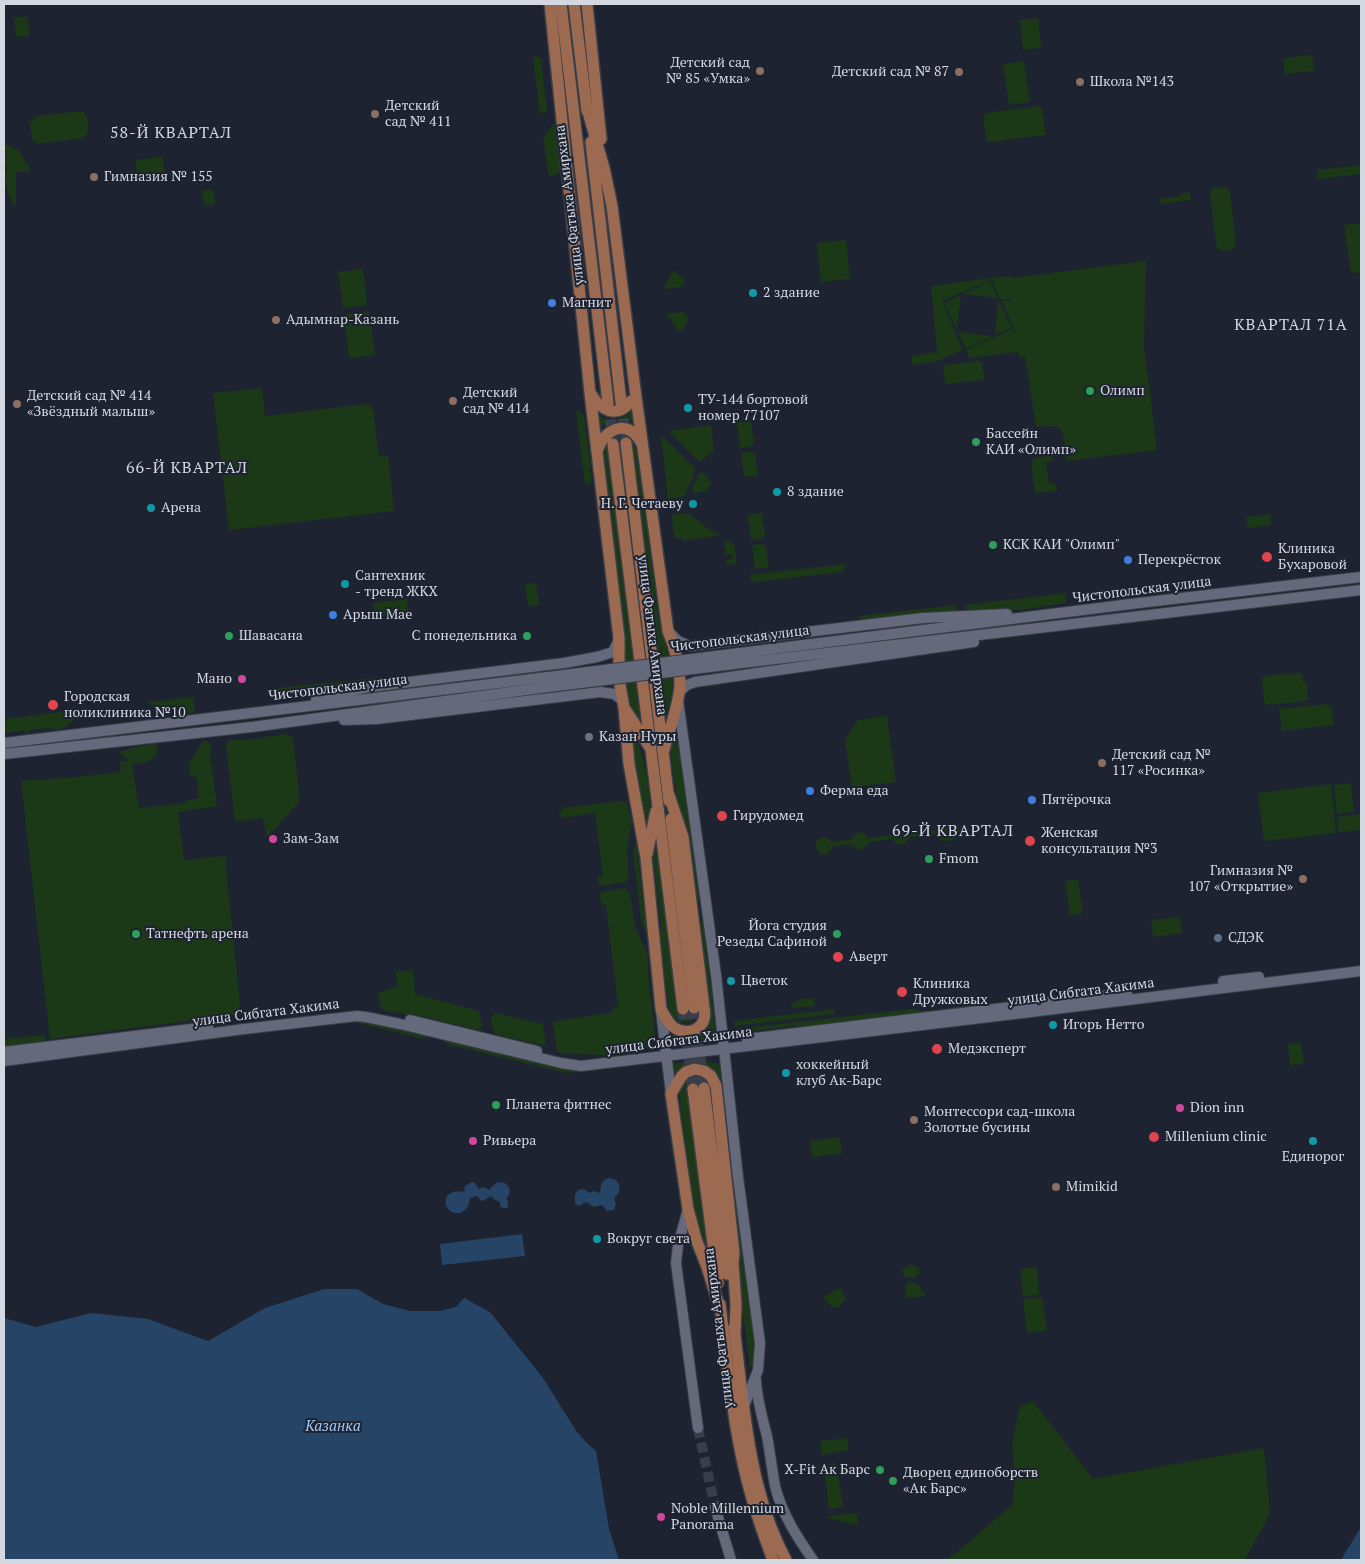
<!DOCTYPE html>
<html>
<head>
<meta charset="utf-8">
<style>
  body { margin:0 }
  #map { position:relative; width:1365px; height:1564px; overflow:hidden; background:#1e2331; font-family:"PT Serif",serif }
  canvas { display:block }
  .frame { position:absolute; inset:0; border:5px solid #d4d8e1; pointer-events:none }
</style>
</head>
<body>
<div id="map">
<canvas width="1365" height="1564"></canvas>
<div class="frame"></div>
</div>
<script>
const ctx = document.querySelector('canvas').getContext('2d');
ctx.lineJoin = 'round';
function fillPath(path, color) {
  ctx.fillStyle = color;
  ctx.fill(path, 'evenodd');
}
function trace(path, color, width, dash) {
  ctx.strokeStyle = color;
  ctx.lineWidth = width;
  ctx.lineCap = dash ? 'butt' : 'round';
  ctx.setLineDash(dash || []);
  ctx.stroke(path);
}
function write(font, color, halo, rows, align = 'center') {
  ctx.font = font + ' "PT Serif",serif';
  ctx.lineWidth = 4;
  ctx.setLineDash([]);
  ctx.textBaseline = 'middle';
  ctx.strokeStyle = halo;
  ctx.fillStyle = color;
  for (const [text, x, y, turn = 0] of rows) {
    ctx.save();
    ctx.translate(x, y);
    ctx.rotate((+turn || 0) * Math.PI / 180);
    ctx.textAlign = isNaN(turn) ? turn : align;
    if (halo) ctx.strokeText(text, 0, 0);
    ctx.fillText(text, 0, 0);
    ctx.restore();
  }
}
fillPath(new Path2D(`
  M 27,16 L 30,36 L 16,37 L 14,18 Z
  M 1038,18 L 1041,48 L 1023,50 L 1020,20 Z
  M 1312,55 L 1314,71 L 1285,74 L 1283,58 Z
  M 533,57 L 538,57 L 541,60 L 547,109 L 545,113 L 540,113 Z
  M 1024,61 L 1030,102 L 1009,105 L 1003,64 Z
  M 1038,106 L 1042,109 L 1045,132 L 1045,135 L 990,142 L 987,142 L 983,118 L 984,115 L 987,113 Z
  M 83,111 C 89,117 92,133 83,138 L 43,143 L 37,143 L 32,139 L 30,123 L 36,116 Z
  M 557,123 L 562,168 L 559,173 L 549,177 L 543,138 L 553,124 Z
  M 6,144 L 18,150 L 30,168 L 29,172 L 16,172 L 16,206 L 14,207 C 8,195 4,182 7,168 C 2,162 2,151 6,144 Z
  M 163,157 L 165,176 L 138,179 L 135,160 Z
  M 1361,165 L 1361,174 L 1318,179 L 1317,170 Z
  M 1226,187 L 1230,191 L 1236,245 L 1233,249 C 1227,251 1219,253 1216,245 L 1210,192 L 1214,188 Z
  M 213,189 L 215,204 L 204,206 L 202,191 Z
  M 1190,192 L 1191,200 L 1160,204 L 1159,199 L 1180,196 L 1180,194 Z
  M 1361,223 L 1361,272 L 1351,273 L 1344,225 Z
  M 846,240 L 850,279 L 821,282 L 817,243 Z
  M 1146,261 L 1144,346 L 1157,450 L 1066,461 L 1063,433 L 1057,426 L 1036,427 L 1025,356 L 1019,357 L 1018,352 L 970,358 L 966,350 L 1012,329 L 1017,337 L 1016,333 L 1001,300 L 1012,302 L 1012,300 L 1000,299 L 991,278 L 1011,276 L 1012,278 Z
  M 363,269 L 367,305 L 343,308 L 338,272 Z
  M 674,270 L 685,281 L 681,287 L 664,289 L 668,280 Z
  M 989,278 L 990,280 L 942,301 L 963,350 L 935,362 L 912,365 L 911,356 L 937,352 L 931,286 Z
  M 990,281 L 998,298 L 963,294 Z
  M 961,295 L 957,330 L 944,303 Z
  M 998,300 L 1012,327 L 995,335 Z
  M 369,311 L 375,355 L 349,358 L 344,315 Z
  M 683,312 L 689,319 L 682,330 L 679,331 L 666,314 Z
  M 958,332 L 993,336 L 966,349 Z
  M 978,361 L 982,362 L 984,378 L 982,380 L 947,384 L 945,383 L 943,368 L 945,365 Z
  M 262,388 L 265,416 L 366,404 L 373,408 L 379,456 L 388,455 L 394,511 L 229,530 L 213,393 Z
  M 576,411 L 581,412 L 584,416 L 592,481 L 588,485 L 585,485 Z
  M 631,411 L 632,411 L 635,426 C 621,423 610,418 598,430 L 596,414 C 609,422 620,421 631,411 Z
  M 751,421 L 754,443 L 750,447 L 740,448 L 737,422 Z
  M 711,425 L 714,452 L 708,455 L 700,462 L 668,431 Z
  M 622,433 L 629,437 L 637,447 L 659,622 C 669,663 682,680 662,722 L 628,439 L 607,442 L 643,727 L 631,706 L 624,688 L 623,624 L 602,445 L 604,439 Z
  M 661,435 L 695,468 C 695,477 687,487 685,496 L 668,499 Z
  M 750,452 L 755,454 L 758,476 L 744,477 L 741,453 Z
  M 1049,456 L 1053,457 L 1053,460 L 1046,463 L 1049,483 L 1056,484 L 1057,489 L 1056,491 L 1035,493 L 1031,463 L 1035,458 Z
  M 702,472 L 711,482 L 707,491 L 692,493 L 693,485 L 700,473 Z
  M 689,513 L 706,527 L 721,535 L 683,541 L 682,538 L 675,539 L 671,515 Z
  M 762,513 L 765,535 L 761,539 L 751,540 L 748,514 Z
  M 1270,514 L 1271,525 L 1248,528 L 1246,517 Z
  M 724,540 L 734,544 L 737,563 L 727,565 L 726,560 L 733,559 L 732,554 L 726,555 Z
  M 761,544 L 766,547 L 769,567 L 755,569 L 752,545 Z
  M 845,564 L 845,567 L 842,572 L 756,582 L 752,581 L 749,575 Z
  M 536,583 L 539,605 L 528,606 L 525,584 Z
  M 1066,593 L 1066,603 L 1019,610 L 971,611 L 966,609 L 965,605 Z
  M 407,599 L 408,613 L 375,617 L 373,603 Z
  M 957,605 L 957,609 L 955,612 L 863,620 L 858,616 Z
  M 1287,673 L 1287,675 L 1302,673 L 1303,682 L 1307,682 L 1308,699 L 1300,702 L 1267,705 L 1264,702 L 1262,678 L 1266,676 Z
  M 394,676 L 392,678 L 321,693 L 282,699 C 276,698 276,694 276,688 Z
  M 193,697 L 195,712 L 178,715 L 149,704 L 149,702 Z
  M 1325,704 L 1326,706 L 1331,706 L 1334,725 L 1282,731 L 1279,709 Z
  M 88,709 L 88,710 L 62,729 L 55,730 L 51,727 L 30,730 L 27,734 L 24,731 L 4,733 L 4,719 Z
  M 676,715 L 700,895 L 696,912 L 670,753 L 672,734 Z
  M 887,716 L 896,782 L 852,787 L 845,740 L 858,720 Z
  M 631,726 C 645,758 656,800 646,834 L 633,751 Z
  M 285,734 L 290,735 L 293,739 L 300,801 L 267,838 L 263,818 L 235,822 L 226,745 L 228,741 L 231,740 L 253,739 Z
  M 203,741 L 207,741 L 212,748 L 210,753 L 217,806 L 178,812 L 184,860 L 226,856 L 226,868 L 241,1014 L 50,1039 L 21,781 L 77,777 L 121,772 L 120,762 L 129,761 L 118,752 L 141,746 L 156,744 C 163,760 143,764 132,764 L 139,808 L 185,803 L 185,801 L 199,798 L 196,776 L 190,776 L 189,763 Z
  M 1351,783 L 1354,812 L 1337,814 L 1334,785 Z
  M 1331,784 L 1336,833 L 1264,841 L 1258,793 Z
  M 621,801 L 627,803 L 632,823 L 627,848 L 629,877 L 626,882 L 600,886 L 597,877 L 603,876 L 595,813 L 562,818 L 558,813 L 562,812 L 562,808 Z
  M 1361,814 L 1361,830 L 1339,832 L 1337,817 Z
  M 952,822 L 958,825 L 960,832 C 958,840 950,841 942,841 L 936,834 L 910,837 C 906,846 898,847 892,839 L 869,842 C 866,851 857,852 852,844 L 833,846 C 831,853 826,857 819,853 L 815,847 L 817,841 C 822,836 828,837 832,842 L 851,840 C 855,831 863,830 868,838 L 892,835 C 895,826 904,825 909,833 L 936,830 L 940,825 Z
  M 657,832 L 699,1007 C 701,1023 682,1028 673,1017 C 671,1015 670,1012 669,1009 L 661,942 L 661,925 L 653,856 Z
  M 636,840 L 647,936 L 641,921 L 633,852 Z
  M 1078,879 L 1083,913 L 1070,915 L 1065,881 Z
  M 625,888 L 630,893 L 635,926 L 648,955 L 648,972 L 655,1036 C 653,1040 650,1046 646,1049 C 636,1058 580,1054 565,1054 L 557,1052 L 553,1022 L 613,1012 L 612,1007 L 618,1006 L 606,904 L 601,905 L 600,896 L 601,892 Z
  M 1180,917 L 1182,933 L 1153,937 L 1151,920 Z
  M 703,918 L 717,1037 L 715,1039 L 673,1044 L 669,1041 L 668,1028 L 701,1029 L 700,934 L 701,925 Z
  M 413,970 L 415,994 L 479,1011 L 482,1024 L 480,1030 L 420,1016 L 386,1011 L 381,1008 L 378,993 L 397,986 L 396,972 Z
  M 814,998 L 815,1005 L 814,1006 L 792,1008 L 791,1005 L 801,999 Z
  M 1026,999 L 1024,1002 L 814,1027 L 794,1026 L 735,1033 L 735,1029 L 913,1009 L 925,1011 Z
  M 834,1009 L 834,1014 L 735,1026 L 734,1021 Z
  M 496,1013 L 543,1024 L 546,1046 L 495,1034 L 493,1031 L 491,1017 Z
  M 360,1021 L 368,1021 L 428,1036 L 427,1038 L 419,1038 L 358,1023 Z
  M 43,1035 L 45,1036 L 46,1040 L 43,1042 L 4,1047 L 4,1039 Z
  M 444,1040 L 452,1040 L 565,1069 L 600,1067 L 600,1070 L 566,1073 L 450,1045 L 444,1042 Z
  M 1301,1042 L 1304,1064 L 1290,1065 L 1288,1044 Z
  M 707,1060 L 712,1063 L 721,1063 L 733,1162 L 727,1150 L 713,1071 C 705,1064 694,1061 685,1067 C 680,1069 678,1072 673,1073 L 672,1064 Z
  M 697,1075 L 708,1080 L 711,1084 L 717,1144 L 710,1087 L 688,1090 L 708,1253 L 700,1237 L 695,1220 L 679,1092 C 682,1082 687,1077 697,1075 Z
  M 840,1137 L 842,1153 L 812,1157 L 810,1141 Z
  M 728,1167 L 735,1180 L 756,1341 L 755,1358 L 750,1369 L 740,1288 L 738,1241 Z
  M 910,1264 L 919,1268 L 919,1275 L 913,1278 L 904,1277 L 902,1270 Z
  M 1037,1267 L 1039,1295 L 1023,1296 L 1020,1269 Z
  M 910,1281 L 918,1284 L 926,1296 L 906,1298 L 906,1284 Z
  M 841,1288 L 846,1299 L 839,1307 L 832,1307 L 823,1297 Z
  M 1042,1297 L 1047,1330 L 1027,1333 L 1023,1299 Z
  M 1033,1401 L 1093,1479 L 1264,1448 L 1270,1514 L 1245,1560 L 945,1560 L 951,1557 L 1012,1505 L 1015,1477 L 1012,1444 L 1020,1406 Z
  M 847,1438 L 849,1450 L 822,1455 L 820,1441 Z
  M 836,1463 L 843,1507 L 829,1509 L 824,1464 Z
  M 857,1513 L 858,1525 L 828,1518 L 828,1516 Z`), '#1b3917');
fillPath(new Path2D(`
  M 609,1178 L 616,1180 L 620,1186 L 618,1194 L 614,1198 L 616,1205 L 614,1210 L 607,1211 L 602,1205 L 594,1207 L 586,1202 L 579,1206 L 575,1204 L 575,1195 L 578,1190 L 584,1189 L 589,1193 L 594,1191 L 600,1193 C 601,1186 600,1181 609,1178 Z
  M 472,1182 L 475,1183 L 479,1189 L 483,1187 L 489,1190 L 497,1182 L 505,1183 C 511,1188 511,1194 506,1199 L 508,1201 L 508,1206 L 507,1208 L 502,1208 L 500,1206 L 500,1202 L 495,1200 L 491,1196 L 483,1201 L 480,1200 L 477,1196 L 470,1198 C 469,1202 469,1206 466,1209 C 460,1216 449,1214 446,1205 C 443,1194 455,1189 464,1192 L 465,1186 Z
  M 522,1234 L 525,1256 L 442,1265 L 440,1244 Z
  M 324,1289 L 357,1289 L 383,1304 L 410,1311 L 440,1311 L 456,1307 L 464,1298 L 490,1312 L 543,1378 L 577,1432 L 588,1444 L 596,1451 L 609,1529 L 619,1560 L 4,1560 L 4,1318 L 36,1327 L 91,1313 L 148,1319 L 208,1341 L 265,1308 Z
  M 1361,1527 L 1361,1560 L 1341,1560 Z`), '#264466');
trace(new Path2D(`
  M 698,1428 L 715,1507`), '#393e4b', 10, [10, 5]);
trace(new Path2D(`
  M 621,402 L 626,443
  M 608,403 L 613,441
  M 694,1008 L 704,1088
  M 683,1009 L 693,1089`), '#393e4b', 11, [11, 5.5]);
const secondary = new Path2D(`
  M 669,632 L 678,641 L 690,646 L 923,618 L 1007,614
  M 748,652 L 1139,603 L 1361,577
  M 750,662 L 1361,590
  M 679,692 L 687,685 L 695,682 L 974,642
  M 316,699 L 340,693 L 369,687 L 564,663 L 597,657 L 613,652 L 619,639
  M 678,700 L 716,975 L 738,1177 L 760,1343 L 758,1370 L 743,1409
  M 344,720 L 377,719 L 600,692 L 614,694 L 622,700
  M 4,743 L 540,678
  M 4,754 L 252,727 L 541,688
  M 1223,981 L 1259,977
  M 661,1011 L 671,1094
  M 410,1020 L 537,1051
  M 747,1039 L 1127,993
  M 4,1052 L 208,1027
  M 4,1061 L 244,1029 L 357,1016 L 366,1017 L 400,1024 L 561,1063 L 581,1066 L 1031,1012 L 1361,971
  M 688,1209 L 678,1245 L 676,1263 L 698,1428
  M 756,1380 C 757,1400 762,1417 767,1436 C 770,1453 772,1469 775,1486 C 782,1514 797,1537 813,1560
  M 715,1507 L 731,1560`);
const primary = new Path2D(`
  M 550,4 L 590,393 L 619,638 L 619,679 L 624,708 L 629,764 L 646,858 L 661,1009 C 664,1015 667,1021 672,1026 C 682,1034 696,1034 703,1022 C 705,1018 705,1012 704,1007 L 683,837 L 669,795
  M 561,4 L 608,403
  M 574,4 L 587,111
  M 587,4 L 601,139
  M 586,105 L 604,168 L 612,206 L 636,397 L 668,631 C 675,648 680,666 680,685 C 679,705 669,730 664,750
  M 591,142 L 621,402
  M 591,394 C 601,411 617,419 631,401
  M 626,443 L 669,801
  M 613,444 L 683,1009
  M 597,451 C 605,427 629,418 642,444
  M 625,709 L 649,746
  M 671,819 L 694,1008
  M 647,854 L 656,811
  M 704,1088 L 727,1274
  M 693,1089 L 718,1283
  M 720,1304 C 727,1360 732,1417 745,1472 C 752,1502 762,1531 773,1560
  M 721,1312 L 707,1267 L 696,1239 L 688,1209 L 671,1094 L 681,1077 L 686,1072 L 695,1069 L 704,1071 L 711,1076 L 716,1086 L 734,1253 L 733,1263 L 736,1304 L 735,1333
  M 734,1327 C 744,1405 748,1489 786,1560`);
trace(secondary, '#393d48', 12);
trace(primary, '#393d48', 14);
trace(secondary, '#646a7b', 10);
trace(primary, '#9b6a50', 11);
const secondaryBridge = new Path2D(`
  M 540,678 L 748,652
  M 541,688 L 750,662`);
trace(secondaryBridge, '#393d48', 12, []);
trace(secondaryBridge, '#646a7b', 10);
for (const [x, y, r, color] of [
  [760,71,5,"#8d6e63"],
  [959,72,5,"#8d6e63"],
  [1080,82,5,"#8d6e63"],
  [375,114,5,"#8d6e63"],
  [94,177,5,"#8d6e63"],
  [753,293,5,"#0f9aa8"],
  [552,303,5,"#3f7fe0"],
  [276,320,5,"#8d6e63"],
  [1090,391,5,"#2e9e5b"],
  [453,401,5,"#8d6e63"],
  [17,404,5,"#8d6e63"],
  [688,408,5,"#0f9aa8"],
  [976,442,5,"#2e9e5b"],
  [777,492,5,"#0f9aa8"],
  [693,504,5,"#0f9aa8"],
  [151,508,5,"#0f9aa8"],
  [993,545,5,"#2e9e5b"],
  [1267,557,6,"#e0444e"],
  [1128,560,5,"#3f7fe0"],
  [345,584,5,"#0f9aa8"],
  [333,615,5,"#3f7fe0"],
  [229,636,5,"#2e9e5b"],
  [527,636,5,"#2e9e5b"],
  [242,679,5,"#d1479c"],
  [53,705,6,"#e0444e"],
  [589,737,5,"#6b7280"],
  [1102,763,5,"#8d6e63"],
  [810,791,5,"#3f7fe0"],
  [1032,800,5,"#3f7fe0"],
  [722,816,6,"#e0444e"],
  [273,839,5,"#d1479c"],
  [1030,841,6,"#e0444e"],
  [929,859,5,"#2e9e5b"],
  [1303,879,5,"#8d6e63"],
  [136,934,5,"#2e9e5b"],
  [837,934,5,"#2e9e5b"],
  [1218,938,5,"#5c6f8a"],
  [838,957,6,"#e0444e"],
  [731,981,5,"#0f9aa8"],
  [902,992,6,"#e0444e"],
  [1053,1025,5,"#0f9aa8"],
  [937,1049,6,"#e0444e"],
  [786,1073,5,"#0f9aa8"],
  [496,1105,5,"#2e9e5b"],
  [1180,1108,5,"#d1479c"],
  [914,1120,5,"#8d6e63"],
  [1154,1137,6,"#e0444e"],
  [473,1141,5,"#d1479c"],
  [1313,1141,5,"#0f9aa8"],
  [1056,1187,5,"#8d6e63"],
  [597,1239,5,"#0f9aa8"],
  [880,1470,5,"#2e9e5b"],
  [893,1481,5,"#2e9e5b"],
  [661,1517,5,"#d1479c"]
]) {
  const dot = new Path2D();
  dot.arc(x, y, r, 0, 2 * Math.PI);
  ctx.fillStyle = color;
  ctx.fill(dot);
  trace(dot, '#1e2331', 2);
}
write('14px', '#d4d8e1', '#1e2331', [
  ["Детский сад",750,63,"right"],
  ["№ 85 «Умка»",750,79,"right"],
  ["Детский сад № 87",949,72,"right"],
  ["Школа №143",1090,82],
  ["Детский",385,106],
  ["сад № 411",385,122],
  ["Гимназия № 155",104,177],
  ["2 здание",763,293],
  ["Магнит",562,303],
  ["Адымнар-Казань",286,320],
  ["Олимп",1100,391],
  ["Детский",463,393],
  ["сад № 414",463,409],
  ["Детский сад № 414",27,396],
  ["«Звёздный малыш»",27,412],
  ["ТУ-144 бортовой",698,400],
  ["номер 77107",698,416],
  ["Бассейн",986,434],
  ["КАИ «Олимп»",986,450],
  ["8 здание",787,492],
  ["Н. Г. Четаеву",683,504,"right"],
  ["Арена",161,508],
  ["КСК КАИ \"Олимп\"",1003,545],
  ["Клиника",1278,549],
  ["Бухаровой",1278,565],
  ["Перекрёсток",1138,560],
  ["Сантехник",355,576],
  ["- тренд ЖКХ",355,592],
  ["Арыш Мае",343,615],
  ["Шавасана",239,636],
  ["С понедельника",517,636,"right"],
  ["Мано",232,679,"right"],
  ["Городская",64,697],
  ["поликлиника №10",64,713],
  ["Казан Нуры",599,737],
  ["Детский сад №",1112,755],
  ["117 «Росинка»",1112,771],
  ["Ферма еда",820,791],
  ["Пятёрочка",1042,800],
  ["Гирудомед",733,816],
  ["Женская",1041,833],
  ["консультация №3",1041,849],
  ["Зам-Зам",283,839],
  ["Fmom",939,859],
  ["Гимназия №",1293,871,"right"],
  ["107 «Открытие»",1293,887,"right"],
  ["Йога студия",827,926,"right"],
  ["Резеды Сафиной",827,942,"right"],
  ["Татнефть арена",146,934],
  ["СДЭК",1228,938],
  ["Аверт",849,957],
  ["Цветок",741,981],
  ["Клиника",913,984],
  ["Дружковых",913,1000],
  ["Игорь Нетто",1063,1025],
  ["Медэксперт",948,1049],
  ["хоккейный",796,1065],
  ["клуб Ак-Барс",796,1081],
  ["Планета фитнес",506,1105],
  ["Dion inn",1190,1108],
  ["Монтессори сад-школа",924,1112],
  ["Золотые бусины",924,1128],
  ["Millenium clinic",1165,1137],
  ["Ривьера",483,1141],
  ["Единорог",1313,1157,"center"],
  ["Mimikid",1066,1187],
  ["Вокруг света",607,1239],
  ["X-Fit Ак Барс",870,1470,"right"],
  ["Дворец единоборств",903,1473],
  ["«Ак Барс»",903,1489],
  ["Noble Millennium",671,1509],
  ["Panorama",671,1525]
], 'left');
write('14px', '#d4d8e1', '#1e2331', [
  ["улица Фатыха Амирхана",570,205,-97],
  ["Чистопольская улица",1142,590,-7],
  ["улица Фатыха Амирхана",652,635,83],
  ["Чистопольская улица",740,639,-7],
  ["Чистопольская улица",338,688,-7],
  ["улица Сибгата Хакима",1081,992,-7],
  ["улица Сибгата Хакима",266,1013,-7],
  ["улица Сибгата Хакима",679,1041,-7],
  ["улица Фатыха Амирхана",719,1328,-97]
]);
write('italic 15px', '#a0c9f6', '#1e2331', [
  ["Казанка",333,1427]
]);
ctx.letterSpacing = '1px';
write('16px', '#d4d8e1', '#1e2331', [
  ["58-Й КВАРТАЛ",171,133],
  ["КВАРТАЛ 71А",1291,325],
  ["66-Й КВАРТАЛ",187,468],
  ["69-Й КВАРТАЛ",953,831]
]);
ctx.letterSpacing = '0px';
</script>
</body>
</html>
